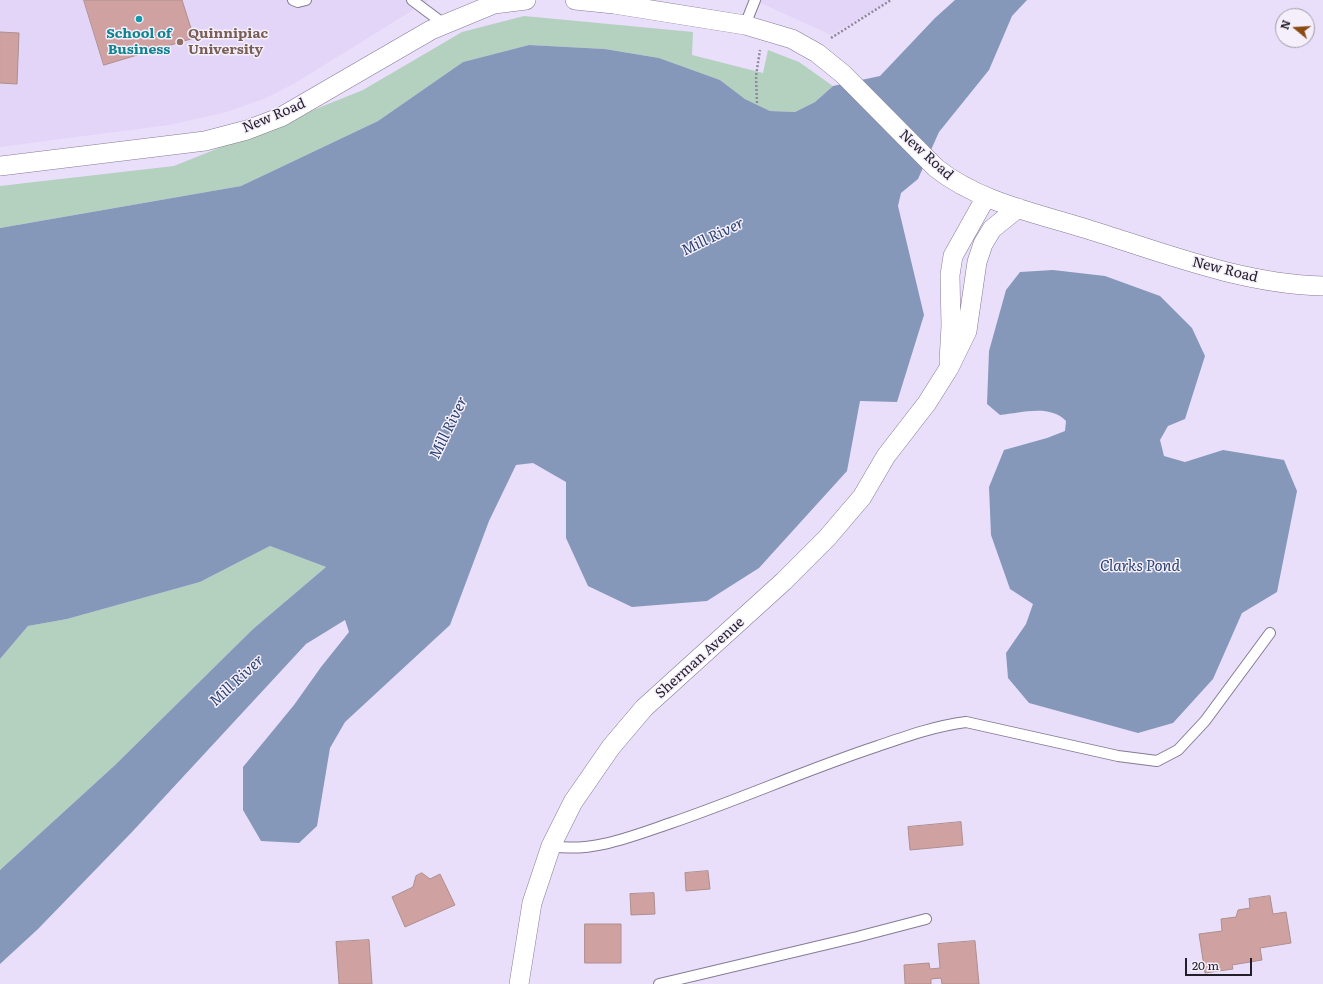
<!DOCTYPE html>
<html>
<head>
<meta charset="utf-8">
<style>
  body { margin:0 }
  #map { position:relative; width:1323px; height:984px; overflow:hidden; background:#eadffb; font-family:Literata,serif }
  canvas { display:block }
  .north { position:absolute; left:1275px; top:8px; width:40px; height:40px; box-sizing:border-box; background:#f4effb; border:1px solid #a09ca7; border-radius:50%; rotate:288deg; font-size:11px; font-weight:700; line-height:16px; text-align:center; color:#231f29 }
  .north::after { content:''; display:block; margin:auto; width:14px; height:18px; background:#8a4a12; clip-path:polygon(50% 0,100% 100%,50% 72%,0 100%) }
  .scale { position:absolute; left:1185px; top:958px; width:67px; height:18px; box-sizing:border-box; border:2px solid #231f29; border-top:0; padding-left:5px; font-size:12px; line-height:14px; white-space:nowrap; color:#231f29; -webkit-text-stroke:3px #f4effb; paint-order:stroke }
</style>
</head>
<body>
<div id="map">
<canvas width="1323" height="984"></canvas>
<div class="north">N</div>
<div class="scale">20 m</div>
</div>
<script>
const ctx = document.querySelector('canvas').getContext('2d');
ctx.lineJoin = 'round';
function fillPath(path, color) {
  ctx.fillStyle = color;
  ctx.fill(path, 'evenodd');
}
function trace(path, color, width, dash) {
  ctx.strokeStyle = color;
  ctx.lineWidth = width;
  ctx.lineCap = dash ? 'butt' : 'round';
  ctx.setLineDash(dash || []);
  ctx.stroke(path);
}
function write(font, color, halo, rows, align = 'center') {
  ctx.font = font + ' Literata,serif';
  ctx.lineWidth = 3;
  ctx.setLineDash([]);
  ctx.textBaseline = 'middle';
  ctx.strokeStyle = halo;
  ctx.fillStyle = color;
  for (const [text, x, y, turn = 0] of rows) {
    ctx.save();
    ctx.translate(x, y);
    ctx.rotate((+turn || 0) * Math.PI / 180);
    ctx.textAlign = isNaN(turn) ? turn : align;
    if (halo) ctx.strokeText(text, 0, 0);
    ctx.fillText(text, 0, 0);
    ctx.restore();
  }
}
fillPath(new Path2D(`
  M 0,0 L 429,0 L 297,82 L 264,99 L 223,113 L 169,125 L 0,147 Z
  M 754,0 L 890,0 L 831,35 Z`), '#e3d5f8');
fillPath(new Path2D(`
  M 524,16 L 693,32 L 692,55 L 763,73 L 768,50 L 799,62 L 833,86 L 815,102 L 795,112 L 770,111 L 745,99 L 720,80 L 659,58 L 605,49 L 529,45 L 463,62 L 378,121 L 241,186 L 0,228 L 0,186 L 174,166 L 363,90 L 462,32 Z
  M 270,546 L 326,567 L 253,629 L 114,766 L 0,870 L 0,659 L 28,626 L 67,619 L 200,582 Z`), '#b4d0bf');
fillPath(new Path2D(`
  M 955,0 L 1027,0 L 1012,16 L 989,70 L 939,132 L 918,179 L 901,193 L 898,206 L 924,315 L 897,402 L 860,401 L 847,471 L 759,568 L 707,601 L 632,607 L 588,586 L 566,538 L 566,482 L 533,463 L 516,465 L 489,521 L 450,625 L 345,722 L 330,748 L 317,826 L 299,843 L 261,841 L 243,810 L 243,767 L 294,705 L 321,667 L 349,632 L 345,620 L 306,644 L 132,832 L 38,929 L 0,964 L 0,870 L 114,766 L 253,629 L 326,567 L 270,546 L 200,582 L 67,619 L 28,626 L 0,659 L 0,228 L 241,186 L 378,121 L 463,62 L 529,45 L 605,49 L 659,58 L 720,80 L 745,99 L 770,111 L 795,112 L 815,102 L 833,86 L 880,76 L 935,18 Z
  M 1053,270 L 1105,276 L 1160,296 L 1192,328 L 1205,356 L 1185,419 L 1168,426 L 1160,440 L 1164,456 L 1185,462 L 1223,450 L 1284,460 L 1297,491 L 1277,592 L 1242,613 L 1213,679 L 1173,723 L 1138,733 L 1029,703 L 1008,678 L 1006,653 L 1026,624 L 1033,604 L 1010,589 L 991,535 L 989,487 L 1004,450 L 1047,438 L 1065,431 L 1066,421 C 1050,404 1021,413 1000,415 L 987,404 L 989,351 L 1006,290 L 1020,272 Z`), '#8698b9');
const building = new Path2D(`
  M 84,0 L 182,0 L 194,38 L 104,65 Z
  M 0,32 L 19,33 L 17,84 L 0,83 Z
  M 961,822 L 963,845 L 910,850 L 908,827 Z
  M 708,871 L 710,889 L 686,891 L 685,873 Z
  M 422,873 L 430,879 L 440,874 L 455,905 L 405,927 L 392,897 L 413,887 L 416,876 Z
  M 654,893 L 655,914 L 631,915 L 630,894 Z
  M 1270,896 L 1273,914 L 1286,912 L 1291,943 L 1260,948 L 1262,960 L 1232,965 L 1233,969 L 1205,973 L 1199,934 L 1222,931 L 1221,919 L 1236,917 L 1238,910 L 1250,908 L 1249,899 Z
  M 585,924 L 621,924 L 621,963 L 585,963 Z
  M 369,940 L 372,984 L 339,984 L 336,942 Z
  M 975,941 L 979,984 L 942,984 L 941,978 L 931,979 L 931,984 L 905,984 L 904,965 L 929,963 L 930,969 L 940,968 L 938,944 Z`);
fillPath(building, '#cfa2a1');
trace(building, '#ae8e8d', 1);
const service = new Path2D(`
  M 293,0 L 298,2 L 306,0
  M 412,0 L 444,24
  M 745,25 L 755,0
  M 551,846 C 592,853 633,836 671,823 C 741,799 808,769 878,746 C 907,736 935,726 966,722 L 1118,756 L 1157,761 L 1178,750 L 1205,721 L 1270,633
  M 659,984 L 857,937 L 926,919`);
const minor = new Path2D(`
  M 575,0 L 614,4 L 745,25 L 792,39 L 817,53 L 843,74 L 936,168 C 979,202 1036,213 1087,229 C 1164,253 1242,284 1323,286
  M 0,166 L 205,141 L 247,130 L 281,117 L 431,30 L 494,4 L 526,0
  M 949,361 L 951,326 L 950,275 L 953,256 L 986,197
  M 519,984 L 532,903 L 551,846 L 573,802 L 611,747 L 644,708 L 784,581 L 827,538 L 862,497 L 886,456 L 927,403 L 949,368 L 967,331 L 977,262 L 983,244 L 992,229 L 1018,208`);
trace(service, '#857b94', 12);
trace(minor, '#857b94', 20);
trace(new Path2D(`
  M 831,38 L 891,0
  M 757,103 L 756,76 L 760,50`), '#90889c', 2.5, [2, 2]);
trace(service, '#fff', 10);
trace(minor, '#fff', 19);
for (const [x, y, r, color] of [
  [139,19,4,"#0f9aa8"],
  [180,42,4,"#8d6e63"]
]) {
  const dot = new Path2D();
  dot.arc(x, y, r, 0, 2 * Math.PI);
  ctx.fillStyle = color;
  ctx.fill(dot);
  trace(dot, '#f4effb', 1.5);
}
write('bold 14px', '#0d838f', '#f4effb', [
  ["School of",139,34],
  ["Business",139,50]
]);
write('bold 14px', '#785e54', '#f4effb', [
  ["Quinnipiac",188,34],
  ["University",188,50]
], 'left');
write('14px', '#231f29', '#f4effb', [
  ["New Road",274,116,-23],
  ["New Road",926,155,42],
  ["New Road",1225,270,14],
  ["Sherman Avenue",700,658,-42]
]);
write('italic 15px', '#2b4270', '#f4effb', [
  ["Mill River",713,237,-26],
  ["Mill River",449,428,-64],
  ["Clarks Pond",1140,567],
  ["Mill River",237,681,-43]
]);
</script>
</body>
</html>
